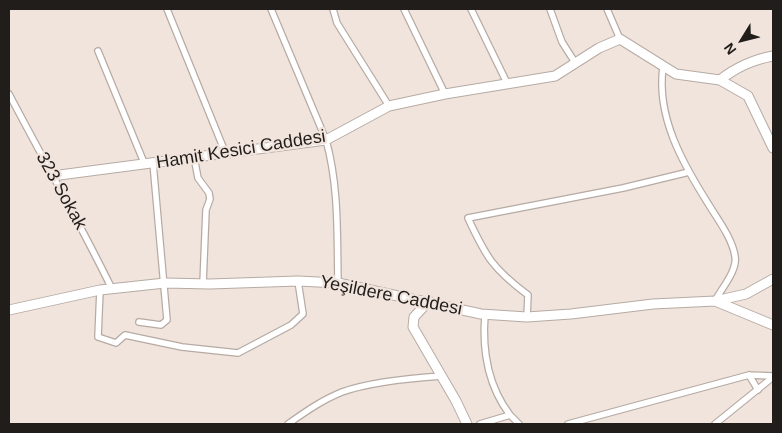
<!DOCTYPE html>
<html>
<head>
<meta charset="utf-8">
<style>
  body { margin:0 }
  #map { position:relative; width:782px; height:433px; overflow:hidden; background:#f1e4dd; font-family:Arial,sans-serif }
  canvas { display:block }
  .frame { position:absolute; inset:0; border:10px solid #211d1a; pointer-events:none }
  .north { position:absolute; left:717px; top:15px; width:50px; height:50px; -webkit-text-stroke:4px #f1e4dd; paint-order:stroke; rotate:234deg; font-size:14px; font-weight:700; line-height:20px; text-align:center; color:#211d1a }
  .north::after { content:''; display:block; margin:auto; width:18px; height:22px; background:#211d1a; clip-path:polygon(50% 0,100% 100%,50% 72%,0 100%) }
</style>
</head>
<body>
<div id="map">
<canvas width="782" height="433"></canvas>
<div class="frame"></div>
<div class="north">N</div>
</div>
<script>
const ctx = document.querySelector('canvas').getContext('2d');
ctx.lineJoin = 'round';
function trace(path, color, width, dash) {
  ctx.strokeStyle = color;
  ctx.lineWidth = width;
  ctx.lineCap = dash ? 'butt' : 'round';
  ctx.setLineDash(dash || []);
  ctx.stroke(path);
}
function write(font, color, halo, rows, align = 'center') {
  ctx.font = font + ' Arial,sans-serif';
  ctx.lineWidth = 4.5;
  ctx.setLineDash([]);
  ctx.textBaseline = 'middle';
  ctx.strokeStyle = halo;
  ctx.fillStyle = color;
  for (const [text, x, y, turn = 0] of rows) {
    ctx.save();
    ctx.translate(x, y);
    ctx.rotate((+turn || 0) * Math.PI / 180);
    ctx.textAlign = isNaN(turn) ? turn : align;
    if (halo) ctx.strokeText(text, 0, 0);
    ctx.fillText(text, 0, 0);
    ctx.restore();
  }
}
const street = new Path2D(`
  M 167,9 L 225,152
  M 271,9 L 326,140 C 339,186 337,235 338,283
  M 333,9 L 337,23 L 389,106
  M 404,9 L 445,94
  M 471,9 L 508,85
  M 550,9 L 562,42 L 576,64
  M 607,9 L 620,39
  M 98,51 L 145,165
  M 663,67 C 656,117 683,164 709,205 C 718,220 732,238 735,256 C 738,270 721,289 715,301
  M 9,94 C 43,159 80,223 112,289
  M 194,157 L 198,178 L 209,193 L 210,199 L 206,210 L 203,284
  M 100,290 L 98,337 L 116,343 L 125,335 L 182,347 L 238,353 L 291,325 L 303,314 L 298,281
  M 485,314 C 482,350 488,386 510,415
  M 527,317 L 528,295 C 493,269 486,257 468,218 L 623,188 L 689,172
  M 139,322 L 161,325 L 167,320 L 153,163
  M 749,375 L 758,390
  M 288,424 C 305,412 322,400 342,392 C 370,382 412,378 442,376
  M 480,424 L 510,415 L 519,424
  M 568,424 L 749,375 L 773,376
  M 715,424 L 773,377`);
const secondary = new Path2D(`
  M 720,80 C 735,68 755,59 773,56
  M 52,176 L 326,140 L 389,106 L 445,94 L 555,76 L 599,48 L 620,39 L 676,74 L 720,80 L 748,96 L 773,148
  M 429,301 L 414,317 L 413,327 L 456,401 L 467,424
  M 715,301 L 773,325
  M 9,310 L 100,290 L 165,283 L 210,284 L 298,281 L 338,283 L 481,314 L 527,317 L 571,314 L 653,304 L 715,301 L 746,294 L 773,279`);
trace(street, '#b6aba4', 8);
trace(secondary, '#b6aba4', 11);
trace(street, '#fff', 5.5);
trace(secondary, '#fff', 9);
write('18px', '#211d1a', '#f1e4dd', [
  ["Hamit Kesici Caddesi",241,150,-9],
  ["323 Sokak",61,191,61],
  ["Yeşildere Caddesi",391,296,11]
]);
</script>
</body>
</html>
